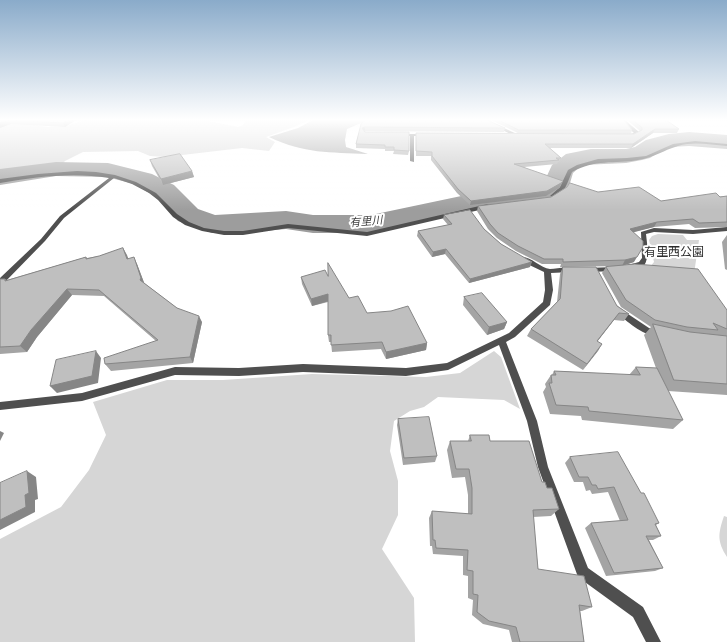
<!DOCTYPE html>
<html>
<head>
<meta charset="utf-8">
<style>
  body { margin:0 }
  canvas { display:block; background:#fff }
</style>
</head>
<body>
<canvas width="727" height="642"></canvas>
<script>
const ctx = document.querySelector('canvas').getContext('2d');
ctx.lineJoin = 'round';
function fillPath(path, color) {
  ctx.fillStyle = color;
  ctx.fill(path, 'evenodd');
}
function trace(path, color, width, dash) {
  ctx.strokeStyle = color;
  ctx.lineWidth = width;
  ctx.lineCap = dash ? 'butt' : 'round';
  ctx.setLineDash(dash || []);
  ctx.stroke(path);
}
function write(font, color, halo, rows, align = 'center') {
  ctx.font = font + ' "Archivo Narrow","Noto Sans JP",sans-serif';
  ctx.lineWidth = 4;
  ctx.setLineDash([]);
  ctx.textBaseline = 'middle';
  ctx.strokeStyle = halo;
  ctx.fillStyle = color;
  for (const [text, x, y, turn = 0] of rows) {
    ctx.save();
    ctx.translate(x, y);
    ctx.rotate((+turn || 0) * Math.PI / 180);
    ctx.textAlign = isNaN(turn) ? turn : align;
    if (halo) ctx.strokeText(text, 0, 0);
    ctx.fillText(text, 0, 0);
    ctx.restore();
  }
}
fillPath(new Path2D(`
  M 0,120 L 48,127 L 65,126 L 86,120 L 204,120 L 238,127 L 243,125 L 246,120 L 309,120 L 294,127 L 266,137 L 275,142 L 269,151 L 242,148 L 165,157 L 150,156 L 138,151 L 83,152 L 65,161 L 59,167 L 0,175 Z
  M 658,234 L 683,235 L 687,240 L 699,240 L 694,274 L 649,268 L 654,262 L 649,240 L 652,236 Z
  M 494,351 L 501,357 L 520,409 L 504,400 L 438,397 L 424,407 L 410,411 L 394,421 L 390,451 L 398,481 L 398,515 L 382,549 L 414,598 L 415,642 L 0,642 L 0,539 L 61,507 L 89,470 L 106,435 L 93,402 L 167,380 L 223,380 L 312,374 L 426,377 L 460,373 Z
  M 724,516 L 727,517 L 727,557 C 717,541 718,534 724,516 Z`), '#d6d6d6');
fillPath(new Path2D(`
  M 313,120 L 368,120 L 347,129 L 345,140 L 346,147 L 368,154 C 329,152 305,154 269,137 L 298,128 Z`), '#9d9d9d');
fillPath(new Path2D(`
  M 689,132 L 727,135 L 727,149 L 689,146 L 670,147 L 662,150 L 650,158 L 642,160 L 626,163 L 582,165 L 573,173 L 570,183 L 559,196 L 519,206 L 485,207 L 371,233 L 313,233 L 286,229 L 239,233 L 212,233 L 178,221 L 156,197 L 134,184 L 107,177 L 56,176 L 0,185 L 0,169 L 56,162 L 108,163 L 152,174 L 174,185 L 198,209 L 215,215 L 286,211 L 313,215 L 371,215 L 485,191 L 519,190 L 531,187 L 541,184 L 545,180 L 552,165 L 566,154 L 591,149 L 626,149 L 635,147 L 646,140 L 669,134 Z`), '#9d9d9d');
fillPath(new Path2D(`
  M 481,120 L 487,120 L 521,136 L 517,137 Z
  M 620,120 L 625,120 L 639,132 L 639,134 L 626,137 L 626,135 L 634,133 Z
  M 398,134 L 426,134 L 428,135 L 426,136 L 414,136 L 414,162 L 410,161 L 410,136 L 396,136 L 396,134 Z
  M 695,141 L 727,144 L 727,146 C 711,145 694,141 678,146 C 664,150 653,158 638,160 C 614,164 595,159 572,172 C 567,183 566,191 555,197 L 550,196 L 560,187 L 568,170 L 577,165 L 598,159 L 627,158 L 646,156 L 673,144 Z
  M 77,171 L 96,172 L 115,175 L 136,182 L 156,193 L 177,214 L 189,222 L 204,228 L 224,231 L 243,231 L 288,224 L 367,232 L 488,204 L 491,206 L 488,208 L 367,236 L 288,228 L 243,235 L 224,235 L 202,231 L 185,225 L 173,217 L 158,200 L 149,193 L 132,184 L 114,178 L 64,218 L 45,241 L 3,284 L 0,284 L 0,278 L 41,239 L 60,216 L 109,178 C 72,172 36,177 0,183 L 0,179 L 38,174 Z
  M 727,227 L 727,231 L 693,234 L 654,232 L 646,234 C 647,245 650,256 644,266 L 630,269 L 627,267 L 628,265 L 639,262 L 642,258 L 641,232 L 654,228 L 693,230 Z
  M 521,257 C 531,256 540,268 550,269 C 557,269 569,265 575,270 L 571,272 L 551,273 L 553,290 L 550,305 L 515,337 L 506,342 L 537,421 L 548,467 L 588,568 L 643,607 L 661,642 L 646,642 L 633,617 L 578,577 L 538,467 L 527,421 L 499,345 L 448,370 L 406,376 L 303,372 L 239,376 L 175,375 L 82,401 L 0,410 L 0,402 L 82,393 L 175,367 L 239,368 L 303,364 L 406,368 L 447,363 L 509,333 L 543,302 L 545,290 L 544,272 L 521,261 L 520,259 Z
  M 615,267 L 619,269 L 617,271 L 588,272 L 584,270 L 588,268 Z
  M 619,308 L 649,328 L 660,331 L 661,333 L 660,335 C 645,339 628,321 616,313 L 615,311 Z`), '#4f4f4f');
fillPath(new Path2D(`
  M 0,120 L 76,120 L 65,127 L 11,124 Z
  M 366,120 L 505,128 L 504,132 L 364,131 L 409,151 L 408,155 L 393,154 L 394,151 L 385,151 L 385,149 L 356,148 L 356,144 Z
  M 491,120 L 624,120 L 632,130 L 631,134 L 525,134 L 634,134 L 640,131 L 627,120 L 666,120 L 679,129 L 677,133 L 653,133 L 631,148 L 550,148 L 561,158 L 559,162 L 558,162 L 557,164 L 524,167 L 561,185 L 559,188 L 546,196 L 470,205 L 457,193 L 431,160 L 431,156 L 416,156 L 416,133 L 518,133 Z
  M 150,160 L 192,171 L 194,177 L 163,185 L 152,166 Z
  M 598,192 L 661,201 L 727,196 L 727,227 L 695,228 L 689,224 L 654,227 L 633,232 L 634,262 L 623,265 L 727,310 L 727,395 L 668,391 L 683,420 L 673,429 L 582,420 L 581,416 L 550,414 L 543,392 L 546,387 L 545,384 L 551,375 L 552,375 L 554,371 L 629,375 L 636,367 L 656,368 L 644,335 L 651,327 L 621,307 L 602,273 L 606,267 L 618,266 L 560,267 L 561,264 L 542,264 L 516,251 L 497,238 L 488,229 L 477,211 L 478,206 Z
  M 444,215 L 484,229 L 501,244 L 530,267 L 469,283 L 445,254 L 432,257 L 417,236 L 418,231 L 448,225 L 443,219 Z
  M 727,235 L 727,270 L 725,269 L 722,242 Z
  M 123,248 L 128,259 L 137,264 L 144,283 L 177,308 L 202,322 L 193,363 L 111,371 L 105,364 L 156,341 L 104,296 L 72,295 L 37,337 L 27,352 L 0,354 L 0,279 L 5,279 L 7,280 L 86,257 L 87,258 L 99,256 Z
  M 563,267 L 629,314 L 624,321 L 614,320 L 597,342 L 602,344 L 583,370 L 527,336 L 531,329 L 557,302 L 560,274 Z
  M 328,276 L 349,298 L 367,313 L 427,343 L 426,350 L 386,359 L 381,349 L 332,352 L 331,342 L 329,342 L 328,335 L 328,302 L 312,306 L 302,284 L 301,277 Z
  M 464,297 L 507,322 L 504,329 L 487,335 L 463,305 Z
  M 398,419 L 437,456 L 435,462 L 403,465 L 397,425 Z
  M 470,435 L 490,441 L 542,482 L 547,488 L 559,509 L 551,516 L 533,517 L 538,569 L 592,607 L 582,611 L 580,611 L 584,642 L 512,642 L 509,630 L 483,624 L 472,615 L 473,600 L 468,598 L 468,576 L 463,575 L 463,556 L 433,554 L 432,546 L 430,546 L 429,518 L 432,511 L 468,514 L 468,495 L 465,477 L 452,478 L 447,450 L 450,441 L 468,441 Z
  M 570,457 L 641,493 L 659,523 L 656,525 L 661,536 L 653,540 L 649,540 L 663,568 L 655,571 L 606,576 L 585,528 L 591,523 L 620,521 L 608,492 L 592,494 L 590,490 L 586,491 L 583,482 L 574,482 L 565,463 Z`), '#a4a4a4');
fillPath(new Path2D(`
  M 9,120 L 11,124 L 0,128 L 0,123 Z
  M 68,120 L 76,120 L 65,127 L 63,123 Z
  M 365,127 L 365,130 L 362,132 L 362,128 Z
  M 655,129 L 653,133 L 631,148 L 633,144 Z
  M 192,171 L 194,177 L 163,185 L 161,179 Z
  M 563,181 L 561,185 L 559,188 L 546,196 L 470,205 L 471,201 Z
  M 657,222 L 654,227 L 627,234 L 630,229 Z
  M 123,248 L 127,255 L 131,266 L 127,259 Z
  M 446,249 L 445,254 L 432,257 L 433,252 Z
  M 134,257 L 137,264 L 145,285 L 140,280 Z
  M 637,257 L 634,262 L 622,266 L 625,260 Z
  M 532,262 L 530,267 L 469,283 L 470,279 Z
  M 67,289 L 72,295 L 37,337 L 27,352 L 20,346 L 31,330 Z
  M 328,294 L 329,301 L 312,306 L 311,299 Z
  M 619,313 L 614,320 L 592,348 L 597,341 Z
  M 199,316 L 202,322 L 193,363 L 190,357 Z
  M 507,322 L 504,329 L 487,335 L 489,327 Z
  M 427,343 L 426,350 L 386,359 L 386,352 Z
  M 602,344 L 598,351 L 583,370 L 587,364 Z
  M 96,351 L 101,358 L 98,383 L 57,393 L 50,386 Z
  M 0,431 L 4,433 L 0,441 Z
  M 27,471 L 36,477 L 38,499 L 35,500 L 35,512 L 0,530 L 0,520 L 25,495 Z`), '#868686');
const building = new Path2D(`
  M 0,120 L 68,120 L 63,123 L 9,120 L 0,123 Z
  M 366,120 L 487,120 L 505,128 L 365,127 L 362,128 L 365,132 L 409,132 L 409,151 L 394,150 L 394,147 L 385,147 L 385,145 L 356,144 L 361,124 Z
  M 499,120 L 624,120 L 632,130 L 519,130 Z
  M 633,120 L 666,120 L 679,129 L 655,129 L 633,144 L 545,144 L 561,158 L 556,158 L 559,160 L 514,164 L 563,181 L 561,183 L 547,191 L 471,201 L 458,189 L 432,156 L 432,152 L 416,151 L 416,133 L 634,134 L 642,130 L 642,128 Z
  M 180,154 L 192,171 L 161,179 L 150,160 Z
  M 570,183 L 598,192 L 639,187 L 661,201 L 716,193 L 720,197 L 727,196 L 727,222 L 699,223 L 693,219 L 657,222 L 630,229 L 643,241 L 643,247 L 637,257 L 625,260 L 563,262 L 563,259 L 544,259 L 518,246 L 498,233 L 490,224 L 478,206 L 551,197 L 567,187 Z
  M 470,210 L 484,229 L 501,244 L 532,262 L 470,279 L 446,249 L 433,252 L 418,231 L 452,224 L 444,215 Z
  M 123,248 L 127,259 L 134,257 L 141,278 L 140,280 L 177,308 L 199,316 L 190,357 L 105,364 L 104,358 L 158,340 L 99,290 L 67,289 L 31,330 L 20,346 L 0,347 L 0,279 L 5,279 L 5,281 L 86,257 L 86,259 L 99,256 Z
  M 328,263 L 349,298 L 358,296 L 367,313 L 391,311 L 408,306 L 427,343 L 386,352 L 382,342 L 331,345 L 331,335 L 328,335 L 328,294 L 311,299 L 301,277 L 325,270 L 328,276 Z
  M 635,264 L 698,269 L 727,310 L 727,329 L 713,323 L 718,330 L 687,327 L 655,320 L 626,300 L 606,267 Z
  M 563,267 L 596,267 L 617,306 L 629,314 L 619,313 L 597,341 L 602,344 L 587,364 L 531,329 L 560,299 Z
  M 482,293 L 507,322 L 489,327 L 464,297 Z
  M 653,324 L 690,332 L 727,336 L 727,384 L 674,380 Z
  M 96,351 L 92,376 L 50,386 L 56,360 Z
  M 636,367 L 657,368 L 683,420 L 589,411 L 588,407 L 556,405 L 549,383 L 552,383 L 551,375 L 556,375 L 554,371 L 640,375 Z
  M 429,417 L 437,456 L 404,458 L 398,419 Z
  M 470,435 L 489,435 L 490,441 L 529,441 L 542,482 L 545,482 L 547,488 L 552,488 L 559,509 L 533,510 L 538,569 L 584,576 L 592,607 L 579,605 L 584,642 L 520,642 L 516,627 L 489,621 L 477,612 L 478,595 L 473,594 L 473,571 L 467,570 L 468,550 L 436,548 L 435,540 L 433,540 L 432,511 L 472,514 L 472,488 L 469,469 L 456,469 L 450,441 L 471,441 Z
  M 618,452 L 641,493 L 644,493 L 659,523 L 655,524 L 661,536 L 646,536 L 663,568 L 614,573 L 591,523 L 628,520 L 614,487 L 598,489 L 596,485 L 592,485 L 588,477 L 579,477 L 570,457 Z
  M 27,471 L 29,493 L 25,495 L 26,507 L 0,520 L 0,483 Z`);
fillPath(building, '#bfbfbf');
trace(building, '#868686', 1);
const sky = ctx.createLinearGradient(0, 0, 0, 210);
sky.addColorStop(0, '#8aabca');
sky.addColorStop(0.57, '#fff');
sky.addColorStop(1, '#ffffff00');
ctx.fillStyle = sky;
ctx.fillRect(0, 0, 727, 210);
write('italic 11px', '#3e3e3e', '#fff', [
  ["有里川",366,222,-5]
]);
write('12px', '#2d2d2d', '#fff', [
  ["有里西公園",674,253]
]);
</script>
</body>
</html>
